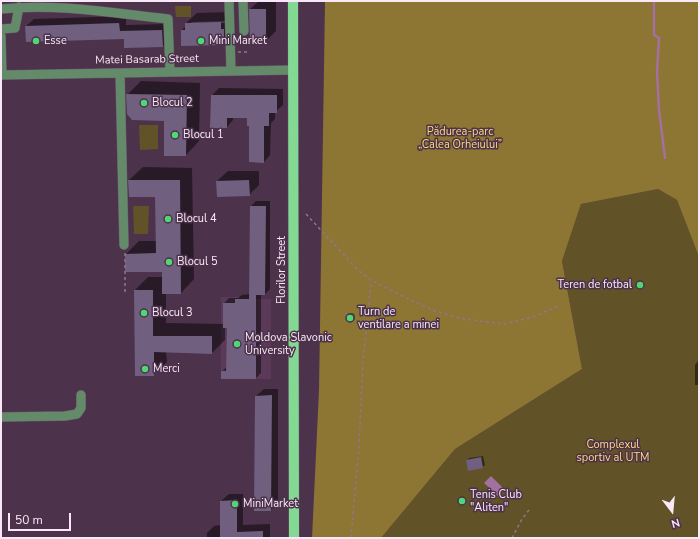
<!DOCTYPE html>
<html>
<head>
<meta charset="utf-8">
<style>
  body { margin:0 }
  #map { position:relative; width:700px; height:539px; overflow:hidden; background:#4c324a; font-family:"Nunito Sans",sans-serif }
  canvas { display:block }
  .frame { position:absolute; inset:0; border:2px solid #f9e8f7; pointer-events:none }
  .north { position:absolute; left:652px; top:491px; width:40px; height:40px; -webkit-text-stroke:3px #4c324a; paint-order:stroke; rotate:164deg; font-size:11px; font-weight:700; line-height:16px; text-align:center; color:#f9e8f7 }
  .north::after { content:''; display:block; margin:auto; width:14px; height:18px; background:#f9e8f7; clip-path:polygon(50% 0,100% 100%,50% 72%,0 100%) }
  .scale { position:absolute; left:8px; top:513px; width:63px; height:18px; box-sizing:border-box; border:2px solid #f9e8f7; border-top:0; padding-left:5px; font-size:12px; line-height:14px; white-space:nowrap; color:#f9e8f7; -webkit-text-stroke:3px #4c324a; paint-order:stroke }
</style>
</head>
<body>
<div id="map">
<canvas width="700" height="539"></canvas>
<div class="frame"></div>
<div class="north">N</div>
<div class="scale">50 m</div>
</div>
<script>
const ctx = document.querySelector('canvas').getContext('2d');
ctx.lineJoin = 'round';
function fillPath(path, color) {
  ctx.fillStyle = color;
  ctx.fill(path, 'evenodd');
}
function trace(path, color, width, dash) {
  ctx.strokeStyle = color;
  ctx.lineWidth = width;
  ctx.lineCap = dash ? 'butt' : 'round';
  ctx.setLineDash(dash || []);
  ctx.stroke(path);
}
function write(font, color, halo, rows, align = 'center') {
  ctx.font = font + ' "Nunito Sans",sans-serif';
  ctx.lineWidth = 3;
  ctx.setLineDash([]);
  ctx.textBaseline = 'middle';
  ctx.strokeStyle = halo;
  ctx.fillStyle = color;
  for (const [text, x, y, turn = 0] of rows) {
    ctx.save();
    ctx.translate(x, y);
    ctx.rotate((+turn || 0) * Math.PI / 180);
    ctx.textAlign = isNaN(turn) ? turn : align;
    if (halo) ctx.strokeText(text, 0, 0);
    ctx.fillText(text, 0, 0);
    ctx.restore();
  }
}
fillPath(new Path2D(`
  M 221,297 L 240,297 L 241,299 L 271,299 L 271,379 L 221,379 Z`), '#5a3a58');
fillPath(new Path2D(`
  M 175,6 L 191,6 L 191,17 L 176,17 Z
  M 139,125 L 158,125 L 158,149 L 140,150 Z
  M 658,189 L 677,200 L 699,257 L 699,538 L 381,538 L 455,449 L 582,369 L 562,261 L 581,204 Z
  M 133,206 L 149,206 L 148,234 L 134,234 Z`), '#615227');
fillPath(new Path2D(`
  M 325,1 L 699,1 L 699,257 L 677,200 L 658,189 L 581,204 L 562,261 L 582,369 L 455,449 L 381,538 L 312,538 L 319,390 Z`), '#8d7533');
fillPath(new Path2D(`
  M 491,476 L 504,489 L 498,496 L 484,483 Z`), '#a3719f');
fillPath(new Path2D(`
  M 259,1 L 276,1 L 276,31 L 266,41 L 250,9 Z
  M 230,12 L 234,34 L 224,44 L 182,30 L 186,26 L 186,23 L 197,13 ZM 226,21 L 226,23 L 190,24 L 192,22 Z
  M 126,16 L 126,25 L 169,24 L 170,39 L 163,46 L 125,38 L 26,26 L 34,19 Z
  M 141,81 L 200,83 L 199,141 L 186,155 L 165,121 L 128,94 Z
  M 219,88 L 283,89 L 283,105 L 275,112 L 275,119 L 271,123 L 270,155 L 264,162 L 248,117 L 233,117 L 233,120 L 227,127 L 212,95 Z
  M 143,167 L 192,168 L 194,279 L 181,293 L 166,293 L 166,323 L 224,324 L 224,303 L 229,298 L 238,298 L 242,295 L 250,294 L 251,206 L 256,201 L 270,201 L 270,289 L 265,294 L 261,294 L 261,373 L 256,378 L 222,378 L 222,372 L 227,366 L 228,327 L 225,327 L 225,340 L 212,353 L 166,351 L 167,362 L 153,375 L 135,290 L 148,277 L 163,277 L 163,271 L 126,271 L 126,254 L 139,241 L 157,241 L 156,196 L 130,196 L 129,180 Z
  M 228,171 L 259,171 L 259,185 L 249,195 L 217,181 Z
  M347 317a4 4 0 1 1 8 0a4 4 0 1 1-8 0Z
  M 698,361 L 699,385 L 695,385 L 695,365 Z
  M 264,389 L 278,389 L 278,503 L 271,510 L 256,396 Z
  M 483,456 L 485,465 L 483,467 L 467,460 L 469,458 Z
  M 229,494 L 243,494 L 243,525 L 270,524 L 270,538 L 207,538 L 207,533 L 214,526 L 221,525 L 221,501 Z`), '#0007');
trace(new Path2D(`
  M 654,1 L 654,35 L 659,38 L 657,72 L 659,110 L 665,158`), '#a3719f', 2.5);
fillPath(new Path2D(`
  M 249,9 L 266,9 L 266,42 L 250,42 Z
  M 221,22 L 221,29 L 224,29 L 224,45 L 181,46 L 181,30 L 185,30 L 185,23 Z
  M 119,23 L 120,31 L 162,30 L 163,47 L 124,48 L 124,39 L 26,42 L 25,26 Z
  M 126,94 L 187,95 L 186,156 L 164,156 L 164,121 L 132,120 L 127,114 Z
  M 211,95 L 277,95 L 277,113 L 269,113 L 269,126 L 264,126 L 264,163 L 249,162 L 249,126 L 247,126 L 247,118 L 227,118 L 227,128 L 210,128 Z
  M 128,180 L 180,180 L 181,294 L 162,294 L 162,272 L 125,272 L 125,254 L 156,253 L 155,197 L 129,197 Z
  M 249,180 L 250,196 L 217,197 L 216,181 Z
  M 250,206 L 266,206 L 265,295 L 256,295 L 256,379 L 221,379 L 221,371 L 226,371 L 227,328 L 223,328 L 223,303 L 235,303 L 235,299 L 249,299 Z
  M 134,290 L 153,290 L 153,336 L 212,336 L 212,354 L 154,352 L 154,376 L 135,376 Z
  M345.5 318a4.5 4.5 0 1 1 9 0a4.5 4.5 0 1 1-9 0Z
  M 272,395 L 271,511 L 254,511 L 255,396 Z
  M 481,457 L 483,468 L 468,471 L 466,460 Z
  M 237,500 L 237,532 L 263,531 L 263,538 L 220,538 L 220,501 Z`), '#705f7f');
const minor = new Path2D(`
  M 229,1 L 231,71
  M 243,1 L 244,31
  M 1,9 C 56,3 113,13 168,19 L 170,72
  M 1,29 L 15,28 L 19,7
  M 1,36 L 2,75
  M 120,73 L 124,245
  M 1,75 L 293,70
  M 1,417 L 65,416 L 77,414 L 81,408 L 81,395`);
const major = new Path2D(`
  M 293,1 L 294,538`);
trace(minor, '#684f66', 10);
trace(major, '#684f66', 11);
trace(new Path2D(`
  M 238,52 L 250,52
  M 306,214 L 358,270 L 371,280 L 408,299 L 435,311 L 464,319 L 504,324 L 533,317 L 558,306
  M 125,253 L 125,293
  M 351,538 L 359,446 L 363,362 L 371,281
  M 512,538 L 522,519 L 529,510`), '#8d778b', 1.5, [3, 3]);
trace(minor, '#638b6a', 9);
trace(major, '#83d894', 10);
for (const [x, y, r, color] of [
  [36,41,4,"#50d674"],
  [201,41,4,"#50d674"],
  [144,103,4,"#50d674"],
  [175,135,4,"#50d674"],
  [168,219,4,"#50d674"],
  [169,262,4,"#50d674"],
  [640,285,4,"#50d674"],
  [144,313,4,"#50d674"],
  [350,318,4,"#50d674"],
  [237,344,4,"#50d674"],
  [145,369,4,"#50d674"],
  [462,501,4,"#50d674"],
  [235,504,4,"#50d674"]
]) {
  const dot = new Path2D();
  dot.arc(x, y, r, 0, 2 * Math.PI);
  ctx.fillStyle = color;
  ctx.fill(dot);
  trace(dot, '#4c324a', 1.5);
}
write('11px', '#f9e8f7', '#4c324a', [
  ["Esse",44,41],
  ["Mini Market",209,41],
  ["Blocul 2",152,103],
  ["Blocul 1",183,135],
  ["Blocul 4",176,219],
  ["Blocul 5",177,262],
  ["Teren de fotbal",632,285,"right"],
  ["Turn de",358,312],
  ["ventilare a minei",358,325],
  ["Blocul 3",152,313],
  ["Moldova Slavonic",245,338],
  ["University",245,351],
  ["Merci",153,369],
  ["Tenis Club",470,495],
  ["\"Aliten\"",470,508],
  ["MiniMarket",243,504]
], 'left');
write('11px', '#f9e8f7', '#4c324a', [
  ["Matei Basarab Street",147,60,-1],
  ["Florilor Street",282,270,-90]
]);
write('11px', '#fcd97b', '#4c324a', [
  ["Pădurea-parc",460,132],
  ["„Calea Orheiului”",460,145],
  ["Complexul",613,445],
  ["sportiv al UTM",613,458]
]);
</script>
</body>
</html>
